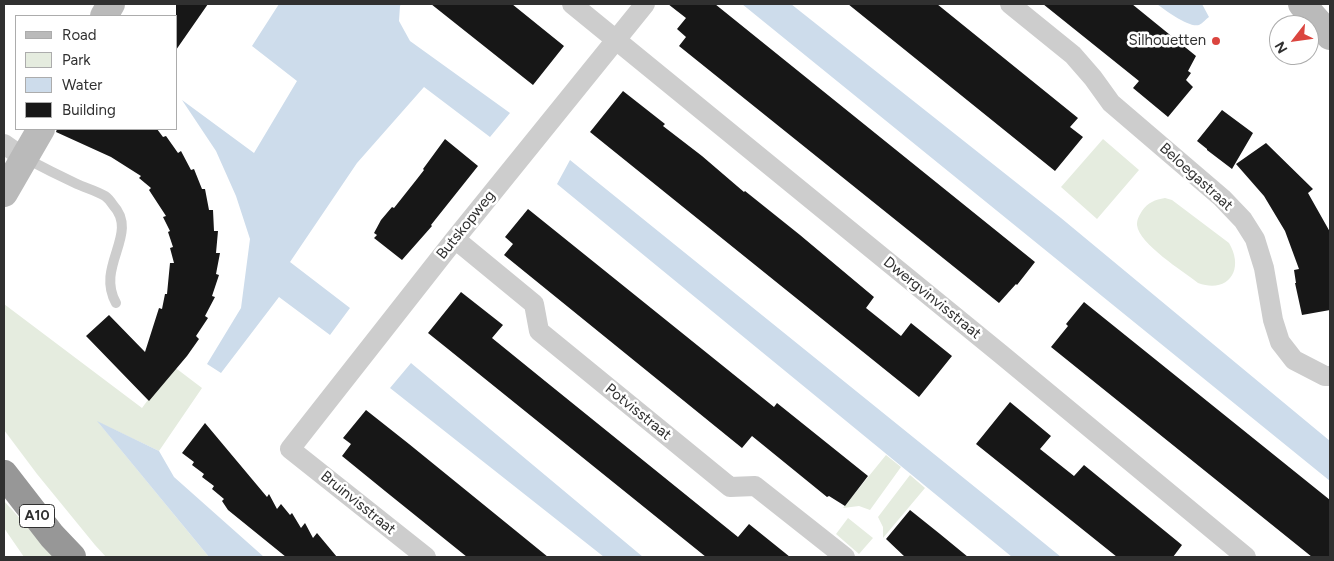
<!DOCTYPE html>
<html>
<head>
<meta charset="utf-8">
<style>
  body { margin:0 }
  #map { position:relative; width:1334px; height:561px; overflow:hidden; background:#fff; font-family:Figtree,sans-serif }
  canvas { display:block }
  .frame { position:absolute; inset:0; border:5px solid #303030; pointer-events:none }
  .legend { position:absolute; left:15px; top:15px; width:162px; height:115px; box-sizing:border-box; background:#fff; border:1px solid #acacac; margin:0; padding:6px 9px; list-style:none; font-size:15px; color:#303030 }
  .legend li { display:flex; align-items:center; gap:10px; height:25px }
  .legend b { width:25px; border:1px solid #acacac }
  .north { position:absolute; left:1269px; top:15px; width:50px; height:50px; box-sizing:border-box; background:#fff; border:1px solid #acacac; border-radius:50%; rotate:240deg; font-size:14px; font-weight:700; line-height:20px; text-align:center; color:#303030 }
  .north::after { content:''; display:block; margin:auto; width:18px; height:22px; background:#db453f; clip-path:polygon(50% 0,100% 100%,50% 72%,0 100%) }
</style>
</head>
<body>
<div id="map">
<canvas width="1334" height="561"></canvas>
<div class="frame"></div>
<ul class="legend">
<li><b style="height:6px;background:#bababa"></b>Road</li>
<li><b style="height:14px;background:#e5ecdf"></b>Park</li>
<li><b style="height:14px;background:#cddceb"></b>Water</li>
<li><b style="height:14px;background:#171717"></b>Building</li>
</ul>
<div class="north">N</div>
</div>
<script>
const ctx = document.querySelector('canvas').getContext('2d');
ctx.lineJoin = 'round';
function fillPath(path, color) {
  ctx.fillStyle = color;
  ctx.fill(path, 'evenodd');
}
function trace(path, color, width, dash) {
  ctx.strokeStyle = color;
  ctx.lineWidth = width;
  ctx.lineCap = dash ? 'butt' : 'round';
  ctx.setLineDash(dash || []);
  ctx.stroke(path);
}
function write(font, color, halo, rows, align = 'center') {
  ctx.font = font + ' Figtree,sans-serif';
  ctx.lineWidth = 5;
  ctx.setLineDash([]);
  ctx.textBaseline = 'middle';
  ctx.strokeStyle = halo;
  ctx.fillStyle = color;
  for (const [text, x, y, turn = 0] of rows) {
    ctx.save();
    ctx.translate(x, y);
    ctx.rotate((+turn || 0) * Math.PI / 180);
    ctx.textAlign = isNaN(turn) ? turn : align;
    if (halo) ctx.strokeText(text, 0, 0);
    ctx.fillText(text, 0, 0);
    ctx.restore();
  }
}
fillPath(new Path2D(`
  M 1103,139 L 1139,170 L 1097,219 L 1061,187 Z
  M 1165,198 L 1172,200 L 1229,243 C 1245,270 1228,294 1198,283 C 1183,271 1139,244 1137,225 C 1137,219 1139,216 1142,211 C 1148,202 1155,200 1165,198 Z
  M 4,304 L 142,408 L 173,366 L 202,388 L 159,451 L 98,422 L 209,557 L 106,557 L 95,545 L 37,474 L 4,430 Z
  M 886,455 L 901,467 L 870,510 L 859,506 L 843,508 Z
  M 910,475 L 925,488 L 883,538 L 883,527 L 878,517 Z
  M 4,501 L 55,557 L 24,557 L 4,528 Z
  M 848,518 L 873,538 L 859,554 L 836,534 Z`), '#e5ecdf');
fillPath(new Path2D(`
  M 279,4 L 401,4 L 400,6 L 399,21 L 410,41 L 510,113 L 490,137 L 424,87 L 357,163 L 290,262 L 350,308 L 330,335 L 279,297 L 221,373 L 207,364 L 241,308 L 250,239 L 236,196 L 216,151 L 182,100 L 254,153 L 297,81 L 252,46 Z
  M 742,4 L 791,4 L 1061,218 L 1330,441 L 1330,481 Z
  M 1157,4 L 1202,4 L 1209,17 C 1206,19 1203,23 1199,25 C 1189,28 1165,10 1157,4 Z
  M 570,160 L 1012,517 L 1061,557 L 1012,557 L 557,184 Z
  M 411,363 L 643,557 L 604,557 L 390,388 Z
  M 97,421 L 159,451 L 174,477 L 264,557 L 209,557 Z`), '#cddceb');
fillPath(new Path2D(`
  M 176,4 L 208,4 L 176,50 Z
  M 431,4 L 512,4 L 564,46 L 533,85 Z
  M 668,4 L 715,4 L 1035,262 L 1017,285 L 1016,284 L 999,303 L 679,46 L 686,37 L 677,29 L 686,18 Z
  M 848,4 L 937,4 L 1078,118 L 1070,127 L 1083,137 L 1055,171 Z
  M 1043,4 L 1132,4 L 1196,56 L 1188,71 L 1191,73 L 1186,80 L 1193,87 L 1168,117 L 1133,88 L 1139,81 Z
  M 623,91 L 665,124 L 663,126 L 702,156 L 744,192 L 745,191 L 800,235 L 874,297 L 866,308 L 901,336 L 911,323 L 952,356 L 919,397 L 590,132 Z
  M 1222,110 L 1253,133 L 1232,169 L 1207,150 L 1207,149 L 1197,141 Z
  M 57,129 L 157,129 L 163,137 L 166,136 L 178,153 L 181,151 L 191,170 L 194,169 L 202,189 L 205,189 L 209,210 L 213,210 L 214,231 L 218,231 L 216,253 L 220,253 L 216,274 L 219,275 L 212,296 L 215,297 L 205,316 L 208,318 L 196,336 L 199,339 L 187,356 L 149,401 L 86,336 L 109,315 L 145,352 L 159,308 L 162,309 L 165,294 L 167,294 L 170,263 L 174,263 L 170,248 L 173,247 L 168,232 L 170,231 L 163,217 L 166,216 L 149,190 L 151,188 L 139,178 L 141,176 L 111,157 L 56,132 Z
  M 445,139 L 478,166 L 431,225 L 432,226 L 402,260 L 374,238 L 377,235 L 374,233 L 381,220 L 392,207 L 394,208 L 417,179 L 424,170 L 423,169 Z
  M 1266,143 L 1313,189 L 1308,193 L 1330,232 L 1330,310 L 1302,315 L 1295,283 L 1296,283 L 1294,270 L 1299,269 L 1285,231 L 1264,196 L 1236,164 Z
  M 528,209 L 774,407 L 777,403 L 868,476 L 845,506 L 829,496 L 827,497 L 752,436 L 742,448 L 504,255 L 513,244 L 505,237 Z
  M 461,292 L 503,325 L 492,338 L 545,381 L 738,537 L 749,524 L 790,557 L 706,557 L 448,349 L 428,333 Z
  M 1084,302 L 1330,500 L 1330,557 L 1312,557 L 1051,347 L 1068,326 L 1066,324 Z
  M 1010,402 L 1051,436 L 1040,449 L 1074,476 L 1084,465 L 1182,545 L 1173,557 L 1117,557 L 976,444 Z
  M 366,410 L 409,444 L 548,557 L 467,557 L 385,491 L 342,456 L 351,444 L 343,438 Z
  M 205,423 L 267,497 L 269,494 L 277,509 L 281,504 L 290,515 L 292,513 L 301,528 L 305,523 L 313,538 L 317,533 L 337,557 L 286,557 L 228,510 L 222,501 L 224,499 L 212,489 L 214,486 L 202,477 L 204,474 L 192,465 L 194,462 L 182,453 Z
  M 910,510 L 940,534 L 968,557 L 905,557 L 886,539 Z`), '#171717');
trace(new Path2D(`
  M 25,158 C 42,167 60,176 77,184 C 86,188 97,191 105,196 C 108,198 111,202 113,205 C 140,234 95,266 116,303`), '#cdcdcd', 10);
trace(new Path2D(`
  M 572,4 L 1002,355 L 1246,557
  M 1010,4 L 1073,55 L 1093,78 L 1111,103 L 1222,198 L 1243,220 L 1255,239 L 1264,268 L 1273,320 L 1280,342 L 1294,360 L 1325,376 L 1330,376
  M 4,144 L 24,158
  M 455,239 L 534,304 L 539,331 L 730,487 L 755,486 L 845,557
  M 426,557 L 290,449 L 455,239 L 645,4`), '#cdcdcd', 20);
trace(new Path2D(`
  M 1302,4 L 1330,36
  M 104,16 L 111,4
  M 4,193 L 41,129`), '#bababa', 28);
trace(new Path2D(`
  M 4,474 L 52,536 L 72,557`), '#979797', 28);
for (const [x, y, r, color] of [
  [1216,41,5,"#db453f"]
]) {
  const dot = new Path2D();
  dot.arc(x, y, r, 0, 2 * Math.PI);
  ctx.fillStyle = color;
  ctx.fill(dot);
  trace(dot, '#fff', 2);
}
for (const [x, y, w] of [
  [37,516,35]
]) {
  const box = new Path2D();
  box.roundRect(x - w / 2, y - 11.5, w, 23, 4);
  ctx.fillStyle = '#fff';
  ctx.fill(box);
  trace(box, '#303030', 1);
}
write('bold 14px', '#303030', null, [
  ["A10",37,516]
]);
write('15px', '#303030', '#fff', [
  ["Silhouetten",1206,41]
], 'right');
write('15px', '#303030', '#fff', [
  ["Beloegastraat",1196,177,42],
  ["Butskopweg",466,225,-51],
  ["Dwergvinvisstraat",932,298,39],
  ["Potvisstraat",638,412,39],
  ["Bruinvisstraat",358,503,39]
]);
</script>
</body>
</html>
